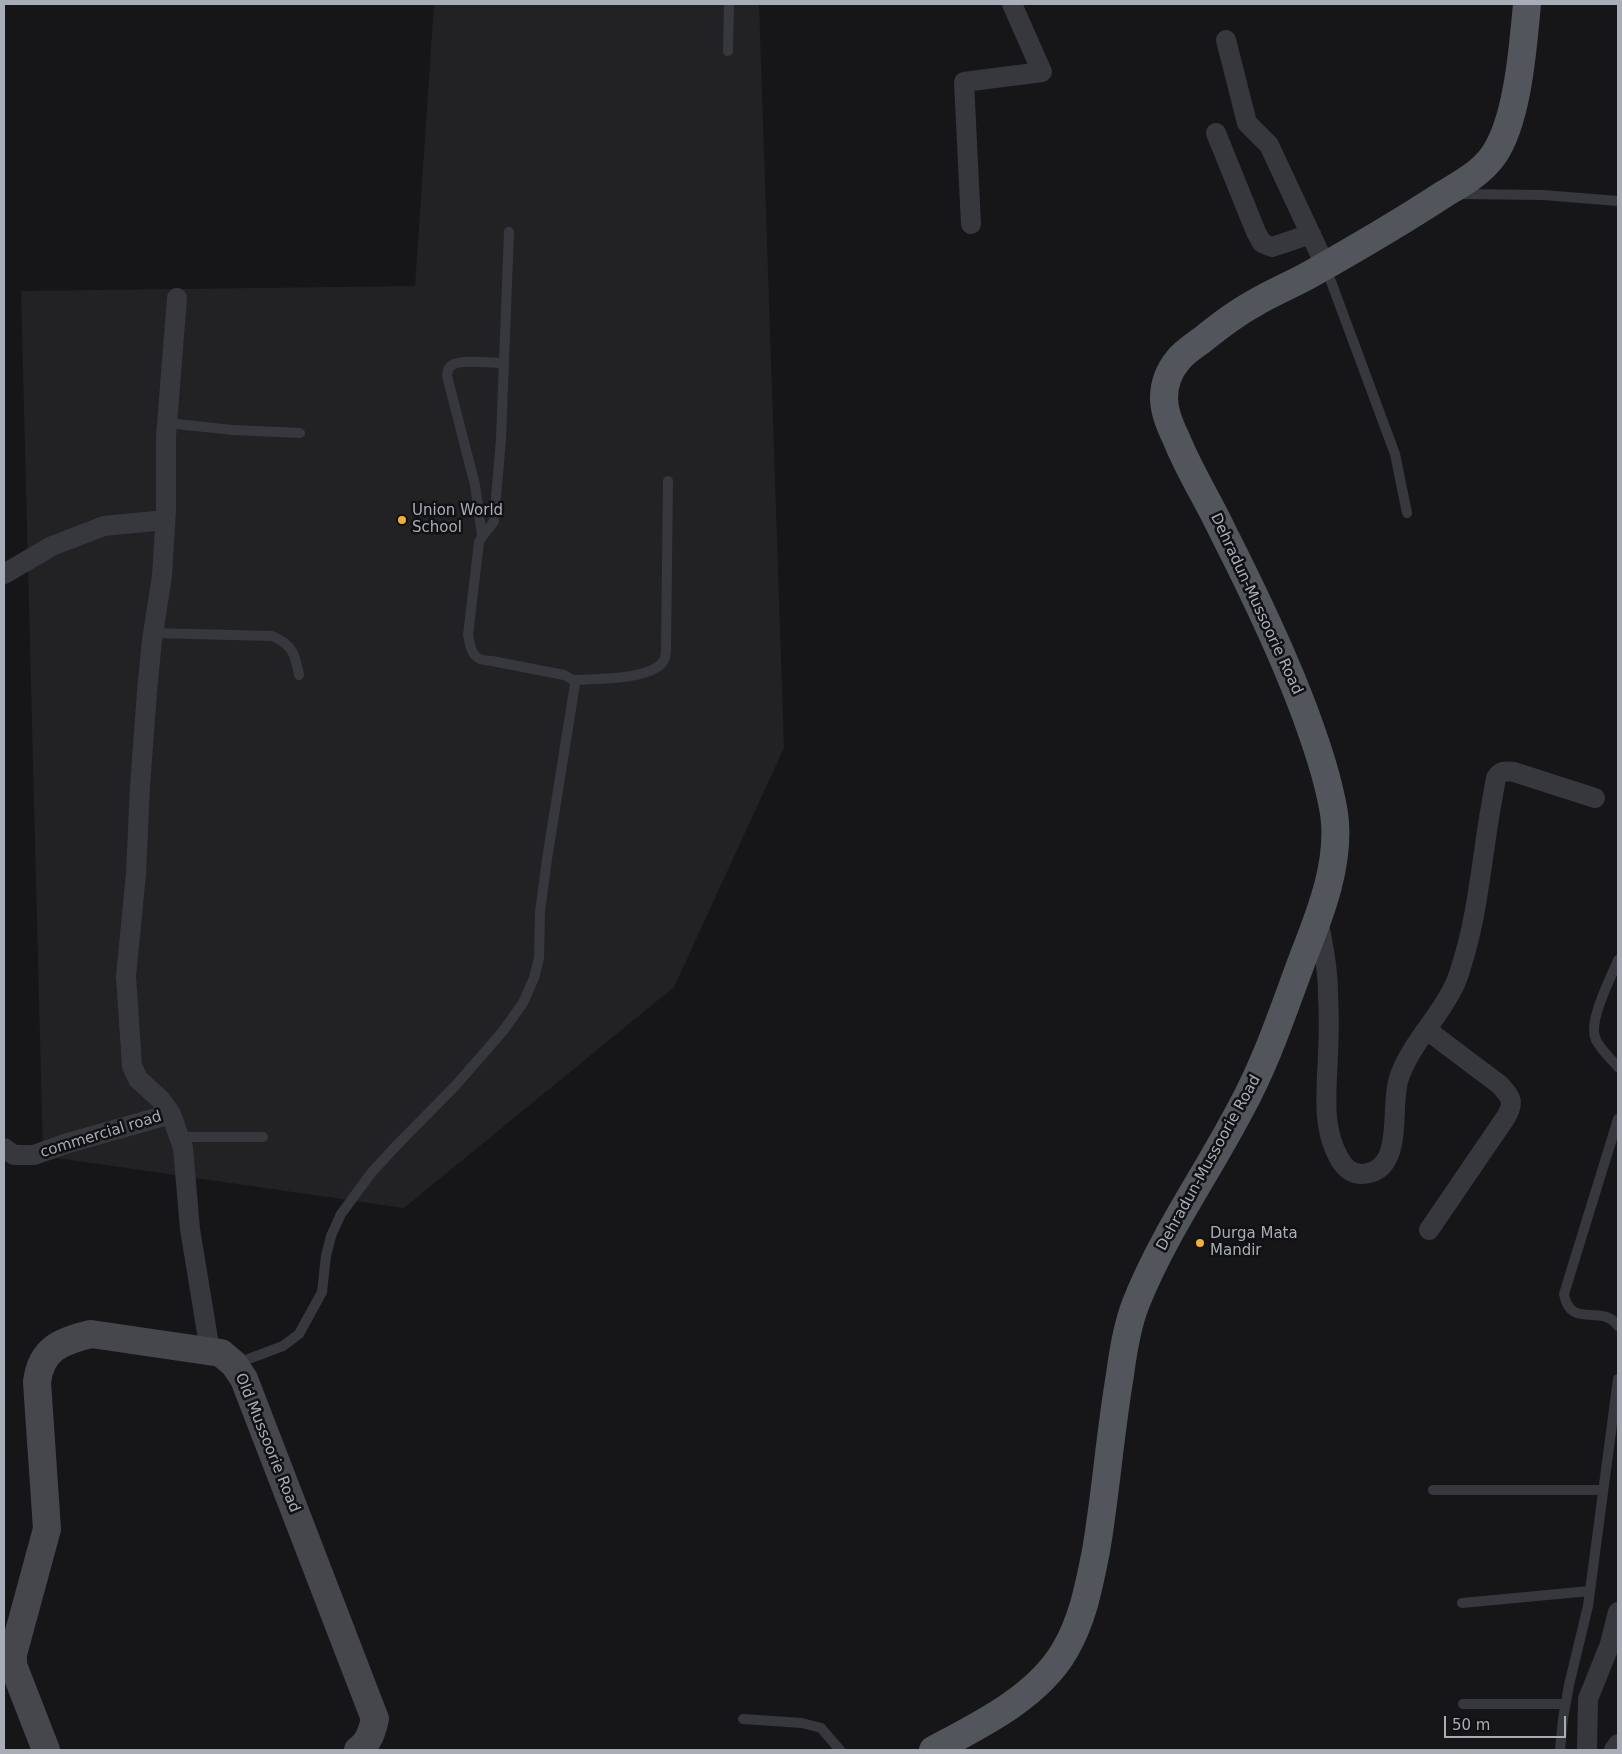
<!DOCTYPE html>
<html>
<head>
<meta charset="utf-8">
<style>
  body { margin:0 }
  #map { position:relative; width:1622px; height:1754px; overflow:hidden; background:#161618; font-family:"DejaVu Sans",sans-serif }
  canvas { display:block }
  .frame { position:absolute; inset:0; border:5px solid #a8adb8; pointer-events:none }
  .scale { position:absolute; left:1444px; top:1716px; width:122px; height:22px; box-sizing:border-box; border:2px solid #a8adb8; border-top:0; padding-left:6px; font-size:15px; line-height:18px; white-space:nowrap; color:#a8adb8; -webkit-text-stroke:4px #111113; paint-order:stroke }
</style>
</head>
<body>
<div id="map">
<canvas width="1622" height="1754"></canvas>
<div class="frame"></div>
<div class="scale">50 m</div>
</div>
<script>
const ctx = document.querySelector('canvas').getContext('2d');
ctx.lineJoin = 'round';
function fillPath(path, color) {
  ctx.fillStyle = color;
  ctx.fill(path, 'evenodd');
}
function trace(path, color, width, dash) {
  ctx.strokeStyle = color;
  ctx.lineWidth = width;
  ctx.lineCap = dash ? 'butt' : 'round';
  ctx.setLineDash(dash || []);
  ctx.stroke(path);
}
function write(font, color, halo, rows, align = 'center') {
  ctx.font = font + ' "DejaVu Sans",sans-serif';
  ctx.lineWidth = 5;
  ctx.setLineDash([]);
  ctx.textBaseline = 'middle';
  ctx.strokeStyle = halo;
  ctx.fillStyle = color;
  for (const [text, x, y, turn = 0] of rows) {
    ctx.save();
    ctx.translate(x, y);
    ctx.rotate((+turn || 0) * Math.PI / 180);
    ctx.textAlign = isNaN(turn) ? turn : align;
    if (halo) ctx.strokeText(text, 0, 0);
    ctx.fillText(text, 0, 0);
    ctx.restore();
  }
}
fillPath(new Path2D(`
  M 434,4 L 759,4 L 784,748 L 674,987 L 404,1208 L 43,1156 L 21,291 L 415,286 Z`), '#222225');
trace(new Path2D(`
  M 728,51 L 729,4
  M 1457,194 L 1543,195 L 1618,201
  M 1326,268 L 1395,454 L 1407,513
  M 167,423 L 233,430 L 300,433
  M 482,535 L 475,485 L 447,376 C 447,372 448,368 452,365 C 461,359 492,363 504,363
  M 153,633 L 272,636 C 293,645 295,654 299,675
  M 573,680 C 594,679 654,680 664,660 C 666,657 666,652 666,648 L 668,481
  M 1618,960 C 1611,978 1587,1022 1596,1040 C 1601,1050 1611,1059 1618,1067
  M 1618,1119 L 1564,1294 C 1570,1330 1603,1303 1618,1326
  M 180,1137 L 263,1137
  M 235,1364 L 283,1346 L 299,1334 L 322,1292 L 326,1256 L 331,1236 L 341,1214 L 372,1172 L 397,1145 L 456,1085 L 503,1031 L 523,1003 L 534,978 L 539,958 L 540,912 L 547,859 L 575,684 L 573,680 L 564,675 L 492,661 C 473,661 471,652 468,635 L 479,542 C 483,533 490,529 494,521 L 501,439 L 509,232
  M 1433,1490 L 1603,1490
  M 1462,1603 L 1590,1591
  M 1463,1704 L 1565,1704
  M 743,1719 L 802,1723 L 821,1728 L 840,1750
  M 1560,1750 L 1563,1719 L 1569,1685 L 1588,1606 L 1618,1379`), '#37383d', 10);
trace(new Path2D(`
  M 1226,40 L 1247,123 L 1269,145 L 1325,265
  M 1216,133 L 1256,232 L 1262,243 L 1272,247 L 1311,234
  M 971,224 L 964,82 L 1042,72 L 1012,4
  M 177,298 L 166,437 L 166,510 L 162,576 L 152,640 L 147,691 L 140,787 L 136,874 L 126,976 L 132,1066 L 138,1079 L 160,1099 L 171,1114 L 183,1148 L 190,1229 L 210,1351
  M 4,574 L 52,546 L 104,526 L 165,520
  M 1318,919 C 1323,944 1328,969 1328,994 C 1329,1014 1329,1034 1328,1054 C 1327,1090 1321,1126 1339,1158 C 1344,1167 1350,1174 1362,1174 C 1406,1172 1389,1106 1399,1078 C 1410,1045 1438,1019 1453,988 C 1457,981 1459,974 1461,967 C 1474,927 1479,886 1485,845 C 1488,822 1492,800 1496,778 C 1501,770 1506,771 1514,772 L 1595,798
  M 1427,1030 L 1500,1085 C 1511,1098 1515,1101 1506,1117 L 1429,1230
  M 4,1148 L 14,1155 L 34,1155 L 68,1143 L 171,1114
  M 1587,1750 L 1588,1699 L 1610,1644 L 1618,1612
  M 1614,1750 L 1618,1744`), '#37383d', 20);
trace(new Path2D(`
  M 46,1750 L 13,1665 L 13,1654 L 47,1529 L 37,1382 C 41,1349 61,1341 91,1334 L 221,1353 L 234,1364 L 244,1379 L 375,1719 C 372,1731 369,1743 358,1750`), '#45474d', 28);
trace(new Path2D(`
  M 933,1750 C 980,1725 1038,1697 1065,1650 C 1083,1619 1089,1586 1096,1551 C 1106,1492 1110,1433 1120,1375 C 1123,1351 1127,1326 1136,1303 C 1163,1235 1206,1175 1240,1110 C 1267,1061 1284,1008 1304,955 C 1321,912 1341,861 1334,813 C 1328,778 1317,746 1305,713 C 1282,651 1253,591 1223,532 C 1208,500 1189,471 1176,438 C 1170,426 1164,412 1164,398 C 1164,384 1169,371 1178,360 C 1184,352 1194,346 1202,340 C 1218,327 1235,314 1253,304 C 1271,293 1291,285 1309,275 C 1355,249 1400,223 1444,194 C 1461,184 1481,173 1493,156 C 1518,121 1523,46 1527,4`), '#53555c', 28);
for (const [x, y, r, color] of [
  [402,520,5,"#f2b134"],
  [1200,1243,5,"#f2b134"]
]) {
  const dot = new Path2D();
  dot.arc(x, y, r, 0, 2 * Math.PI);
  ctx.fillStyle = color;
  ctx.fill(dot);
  trace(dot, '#111113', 2);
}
write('15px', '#a8adb8', '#111113', [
  ["Union World",412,511],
  ["School",412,528],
  ["Durga Mata",1210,1234],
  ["Mandir",1210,1251]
], 'left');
write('15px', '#a8adb8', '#111113', [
  ["Dehradun-Mussoorie Road",1256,604,65],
  ["commercial road",101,1135,-17],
  ["Dehradun-Mussoorie Road",1209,1163,-61],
  ["Old Mussoorie Road",267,1443,68]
]);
</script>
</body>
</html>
